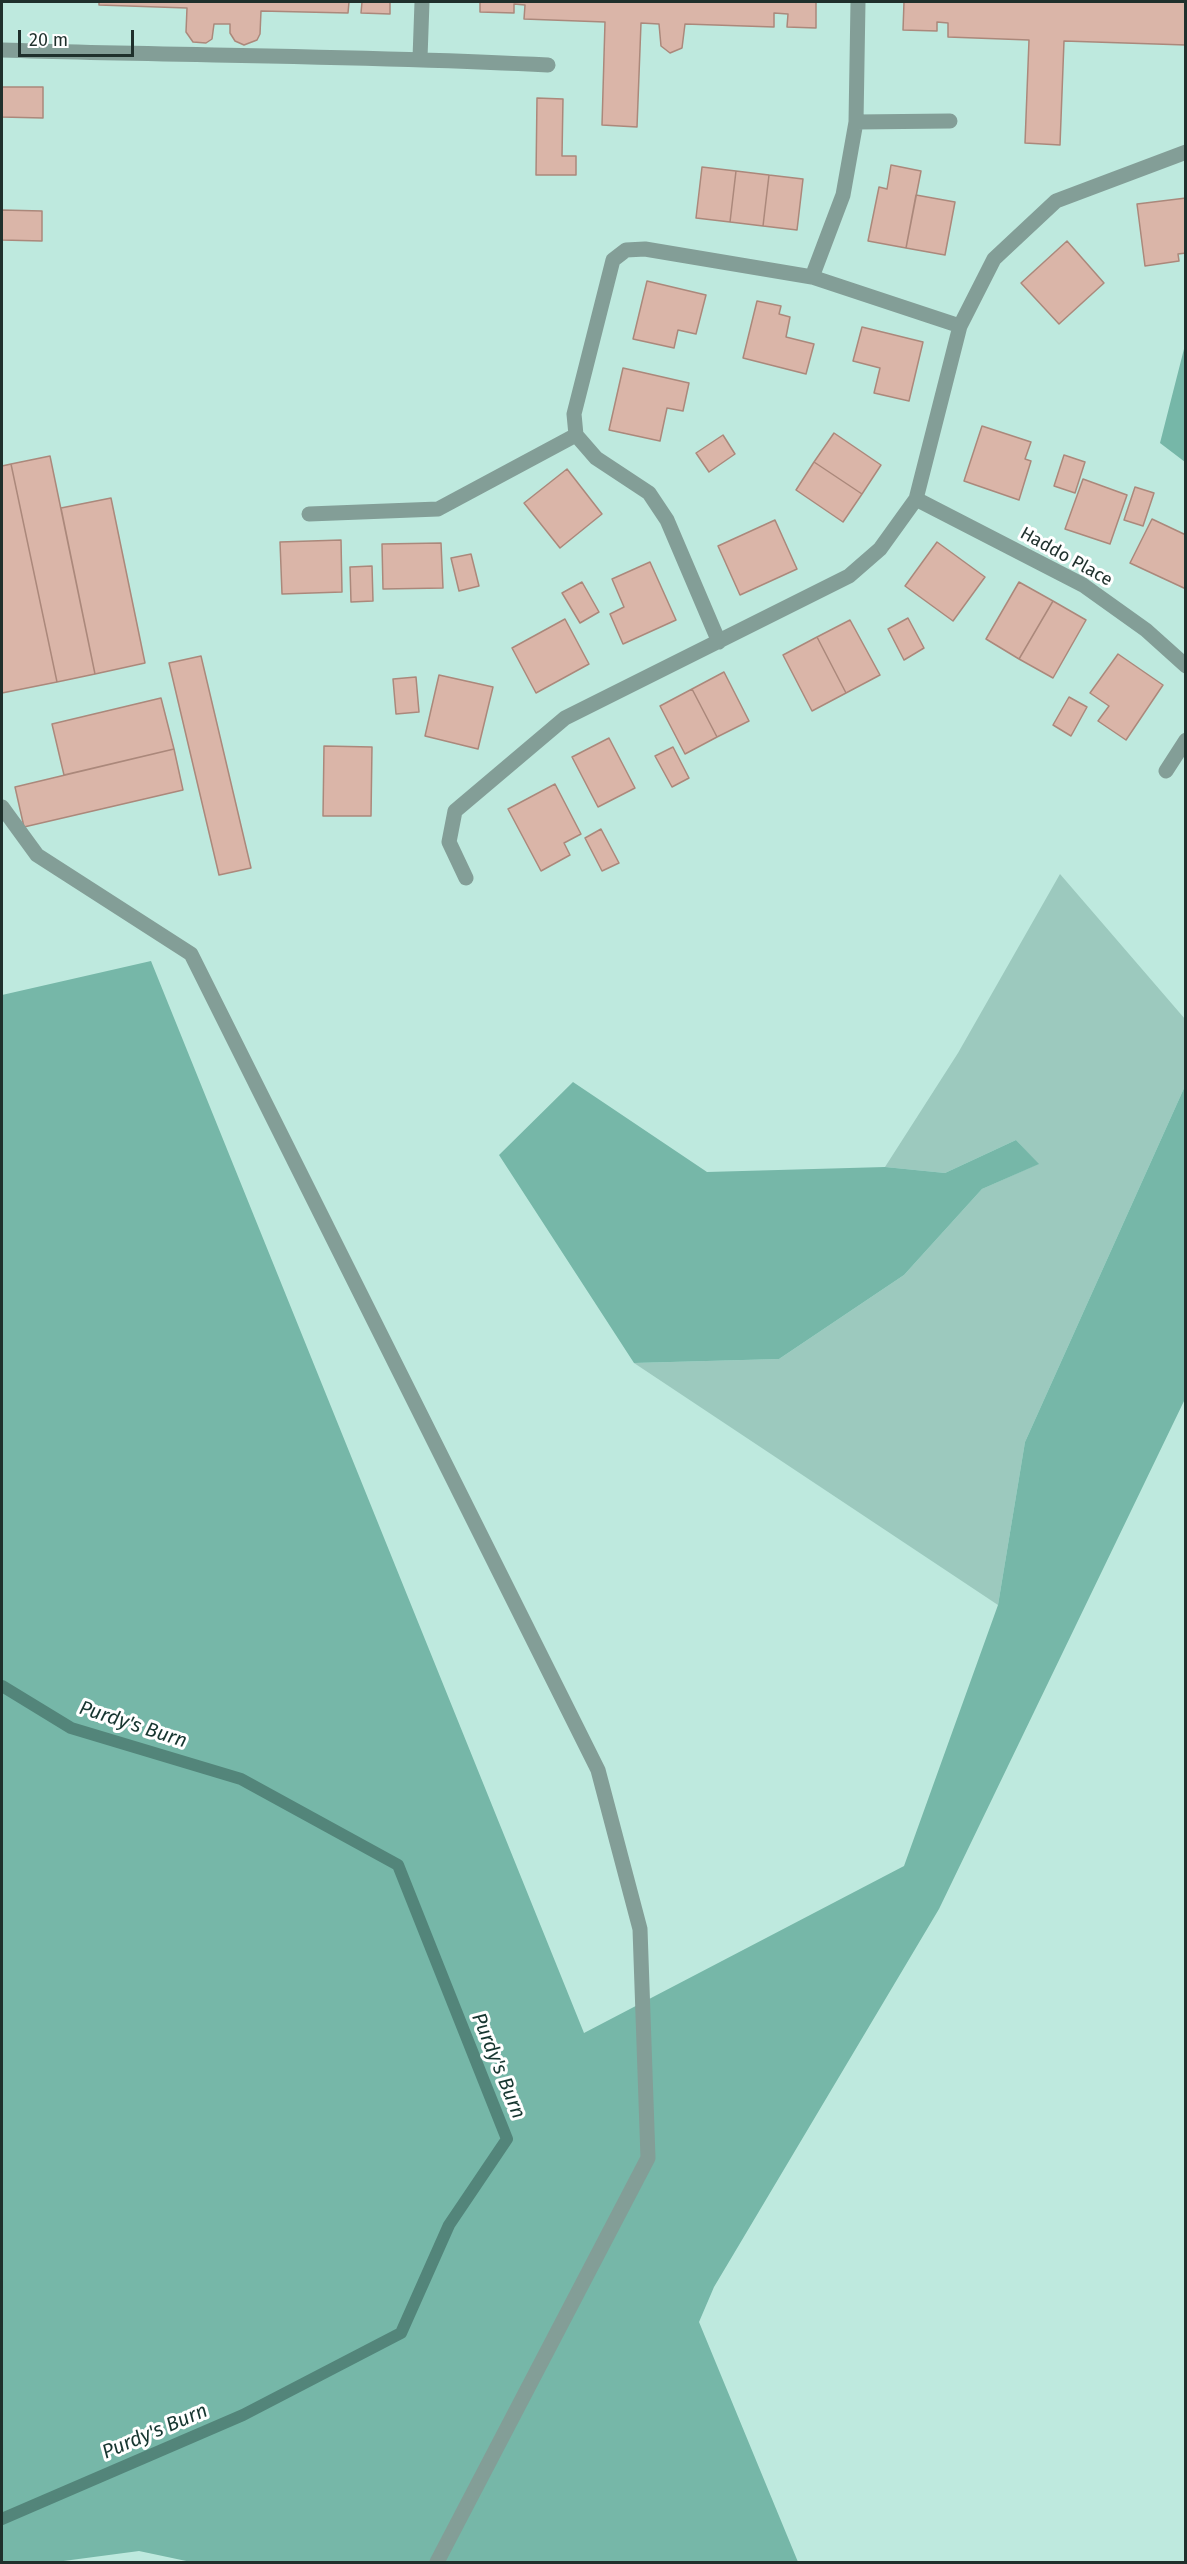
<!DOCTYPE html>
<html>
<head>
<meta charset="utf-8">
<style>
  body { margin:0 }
  #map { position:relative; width:1187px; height:2564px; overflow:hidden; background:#bee9de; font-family:"Fira Sans",sans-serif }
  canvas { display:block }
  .frame { position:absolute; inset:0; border:3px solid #1f302c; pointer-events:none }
  .scale { position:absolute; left:18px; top:30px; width:116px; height:27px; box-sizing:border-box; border:3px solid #1f302c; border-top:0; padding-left:8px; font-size:18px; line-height:21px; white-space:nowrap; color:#1f302c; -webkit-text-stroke:4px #fff; paint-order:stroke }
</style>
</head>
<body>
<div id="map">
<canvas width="1187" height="2564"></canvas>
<div class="frame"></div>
<div class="scale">20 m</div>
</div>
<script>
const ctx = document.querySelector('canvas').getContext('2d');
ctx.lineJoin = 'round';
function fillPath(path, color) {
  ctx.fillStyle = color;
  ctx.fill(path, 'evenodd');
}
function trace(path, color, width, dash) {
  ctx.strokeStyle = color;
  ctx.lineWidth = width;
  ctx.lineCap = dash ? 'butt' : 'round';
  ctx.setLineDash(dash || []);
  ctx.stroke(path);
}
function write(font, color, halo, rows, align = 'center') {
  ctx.font = font + ' "Fira Sans",sans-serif';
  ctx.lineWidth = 6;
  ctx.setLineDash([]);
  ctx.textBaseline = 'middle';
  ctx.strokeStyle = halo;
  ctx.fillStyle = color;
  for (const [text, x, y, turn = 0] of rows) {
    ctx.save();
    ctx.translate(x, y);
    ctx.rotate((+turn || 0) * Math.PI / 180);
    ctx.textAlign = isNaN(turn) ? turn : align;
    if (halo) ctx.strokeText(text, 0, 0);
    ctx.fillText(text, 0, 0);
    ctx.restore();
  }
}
fillPath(new Path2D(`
  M 1060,874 L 1185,1019 L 1185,1086 L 1025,1442 L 998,1605 L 634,1363 L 779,1359 L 904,1275 L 982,1189 L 1038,1164 L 1016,1140 L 945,1173 L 885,1167 L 958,1053 Z`), '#9cc9be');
fillPath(new Path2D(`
  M 1185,345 L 1186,462 L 1185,462 L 1160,443 Z
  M 151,961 L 584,2033 L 904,1866 L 998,1605 L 1025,1442 L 1185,1086 L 1185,1399 L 939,1909 L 714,2287 L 699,2322 L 798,2562 L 191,2562 L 139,2551 L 56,2562 L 2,2562 L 2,995 Z
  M 573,1082 L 707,1172 L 885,1167 L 945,1173 L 1016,1140 L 1039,1164 L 982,1189 L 904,1275 L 779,1359 L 634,1363 L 499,1155 Z`), '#76b7a8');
trace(new Path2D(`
  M 2,1686 L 71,1728 L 241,1779 L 398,1865 L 507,2139 L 449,2225 L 401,2333 L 243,2415 L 2,2519`), '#53857a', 12);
const building = new Path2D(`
  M 99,2 L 349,2 L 348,13 L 261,11 L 260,34 L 257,40 L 244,45 L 235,41 L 230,33 L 230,24 L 214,24 L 212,39 L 206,43 L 193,42 L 186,32 L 187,8 L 99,5 Z
  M 362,2 L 390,2 L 390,14 L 361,13 Z
  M 480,2 L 816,2 L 816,28 L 787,27 L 788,14 L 774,13 L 774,27 L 685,24 L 682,48 L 670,53 L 661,46 L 659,24 L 641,23 L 637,127 L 602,125 L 605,22 L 524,19 L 525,5 L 514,4 L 514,13 L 480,12 Z
  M 904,2 L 1186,2 L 1186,45 L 1064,41 L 1060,145 L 1025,143 L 1029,40 L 948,37 L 948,23 L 937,22 L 937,31 L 903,30 Z
  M 2,87 L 43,87 L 43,118 L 2,117 Z
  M 537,98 L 563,99 L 562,156 L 576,156 L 576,175 L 536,175 Z
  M 891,165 L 921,171 L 906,248 L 868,241 L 879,187 L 887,189 Z
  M 702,167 L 736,171 L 730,222 L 696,218 Z
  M 736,171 L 769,175 L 763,226 L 730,222 Z
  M 769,175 L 803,179 L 797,230 L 763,226 Z
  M 916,195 L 955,202 L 945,255 L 906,248 Z
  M 1186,198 L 1186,253 L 1178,254 L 1179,261 L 1145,266 L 1137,204 Z
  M 2,210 L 42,211 L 42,241 L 2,240 Z
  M 1067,241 L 1104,283 L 1059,324 L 1021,283 Z
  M 647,281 L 706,295 L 696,334 L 678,330 L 674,348 L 633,339 Z
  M 757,301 L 781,306 L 779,314 L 790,317 L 786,337 L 814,344 L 806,374 L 743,358 Z
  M 862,327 L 923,342 L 909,401 L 874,393 L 880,368 L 853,361 Z
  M 623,368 L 689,383 L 683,411 L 667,408 L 660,441 L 609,430 Z
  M 982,426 L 1031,442 L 1025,459 L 1031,461 L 1019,500 L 964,481 Z
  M 834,433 L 881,465 L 862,494 L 814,462 Z
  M 723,435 L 735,454 L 709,472 L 696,453 Z
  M 1064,455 L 1085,462 L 1075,493 L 1054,486 Z
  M 50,456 L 95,674 L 57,682 L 11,464 Z
  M 814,462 L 862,494 L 843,522 L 796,490 Z
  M 11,464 L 57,682 L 2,693 L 2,466 Z
  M 567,469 L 602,514 L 560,548 L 524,503 Z
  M 1083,479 L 1127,495 L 1110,544 L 1065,529 Z
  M 1135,487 L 1154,493 L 1143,526 L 1124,520 Z
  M 111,498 L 145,663 L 95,674 L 61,508 Z
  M 1152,519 L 1186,535 L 1186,589 L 1130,563 Z
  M 775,520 L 797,569 L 740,595 L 718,546 Z
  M 341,540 L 342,592 L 282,594 L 280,542 Z
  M 937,542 L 985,577 L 953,621 L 905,586 Z
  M 441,543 L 443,588 L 383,589 L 382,544 Z
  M 471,554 L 479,586 L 459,591 L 451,558 Z
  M 650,562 L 676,620 L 623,644 L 610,614 L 624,607 L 612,579 Z
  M 372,566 L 373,601 L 351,602 L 350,567 Z
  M 582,582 L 599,612 L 580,623 L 562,593 Z
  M 1019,582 L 1053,601 L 1019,659 L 986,639 Z
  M 1053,601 L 1086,620 L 1053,678 L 1019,659 Z
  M 908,618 L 924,648 L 904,660 L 888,629 Z
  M 565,619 L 589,664 L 536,693 L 512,648 Z
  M 850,620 L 880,675 L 846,693 L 817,637 Z
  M 817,637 L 846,693 L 812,711 L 783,655 Z
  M 1118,654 L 1163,685 L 1126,740 L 1098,721 L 1109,706 L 1090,693 Z
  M 201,656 L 251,868 L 219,875 L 169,663 Z
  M 724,672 L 749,721 L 717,737 L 692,689 Z
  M 439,675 L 493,687 L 478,749 L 425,736 Z
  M 416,677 L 419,712 L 396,714 L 393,679 Z
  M 692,689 L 717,737 L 685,754 L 660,706 Z
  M 1069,697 L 1087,707 L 1071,736 L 1053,725 Z
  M 161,698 L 174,749 L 64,775 L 52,724 Z
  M 609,738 L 635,788 L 598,807 L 572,757 Z
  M 324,746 L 372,747 L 371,816 L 323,816 Z
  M 673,747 L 689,778 L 672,787 L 655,756 Z
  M 174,749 L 183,790 L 24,827 L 15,787 Z
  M 555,784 L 581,834 L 564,843 L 570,855 L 541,871 L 508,809 Z
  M 601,829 L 619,863 L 602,871 L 585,838 Z`);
fillPath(building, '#dab5a8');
trace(building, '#ab887b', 1.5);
trace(new Path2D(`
  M 2,50 C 184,56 366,55 548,65
  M 420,58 L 422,2
  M 856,122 L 950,121
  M 812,277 L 843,195 L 856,122 L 858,2
  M 916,499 L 1083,585 L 1146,630 L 1186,666
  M 309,514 L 438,509 L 576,435
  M 719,642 L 667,520 L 649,493 L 596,458 L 576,435 L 574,414 L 613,260 L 626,250 L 645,249 L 812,277 L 960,326
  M 1166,771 L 1186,740
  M 2,807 L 37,855 L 191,954 L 598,1770 L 640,1929 L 648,2158 L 437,2562
  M 466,878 L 449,842 L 455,811 L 565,718 L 849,576 L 880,549 L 916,499 L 960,326 L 994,259 L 1056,201 L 1186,152`), '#839e97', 15);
write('18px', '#1f302c', '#fff', [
  ["Haddo Place",1066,557,29]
]);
write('italic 20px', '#163630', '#fff', [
  ["Purdy's Burn",133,1725,18],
  ["Purdy's Burn",498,2066,68],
  ["Purdy's Burn",155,2432,-23]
]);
</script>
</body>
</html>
